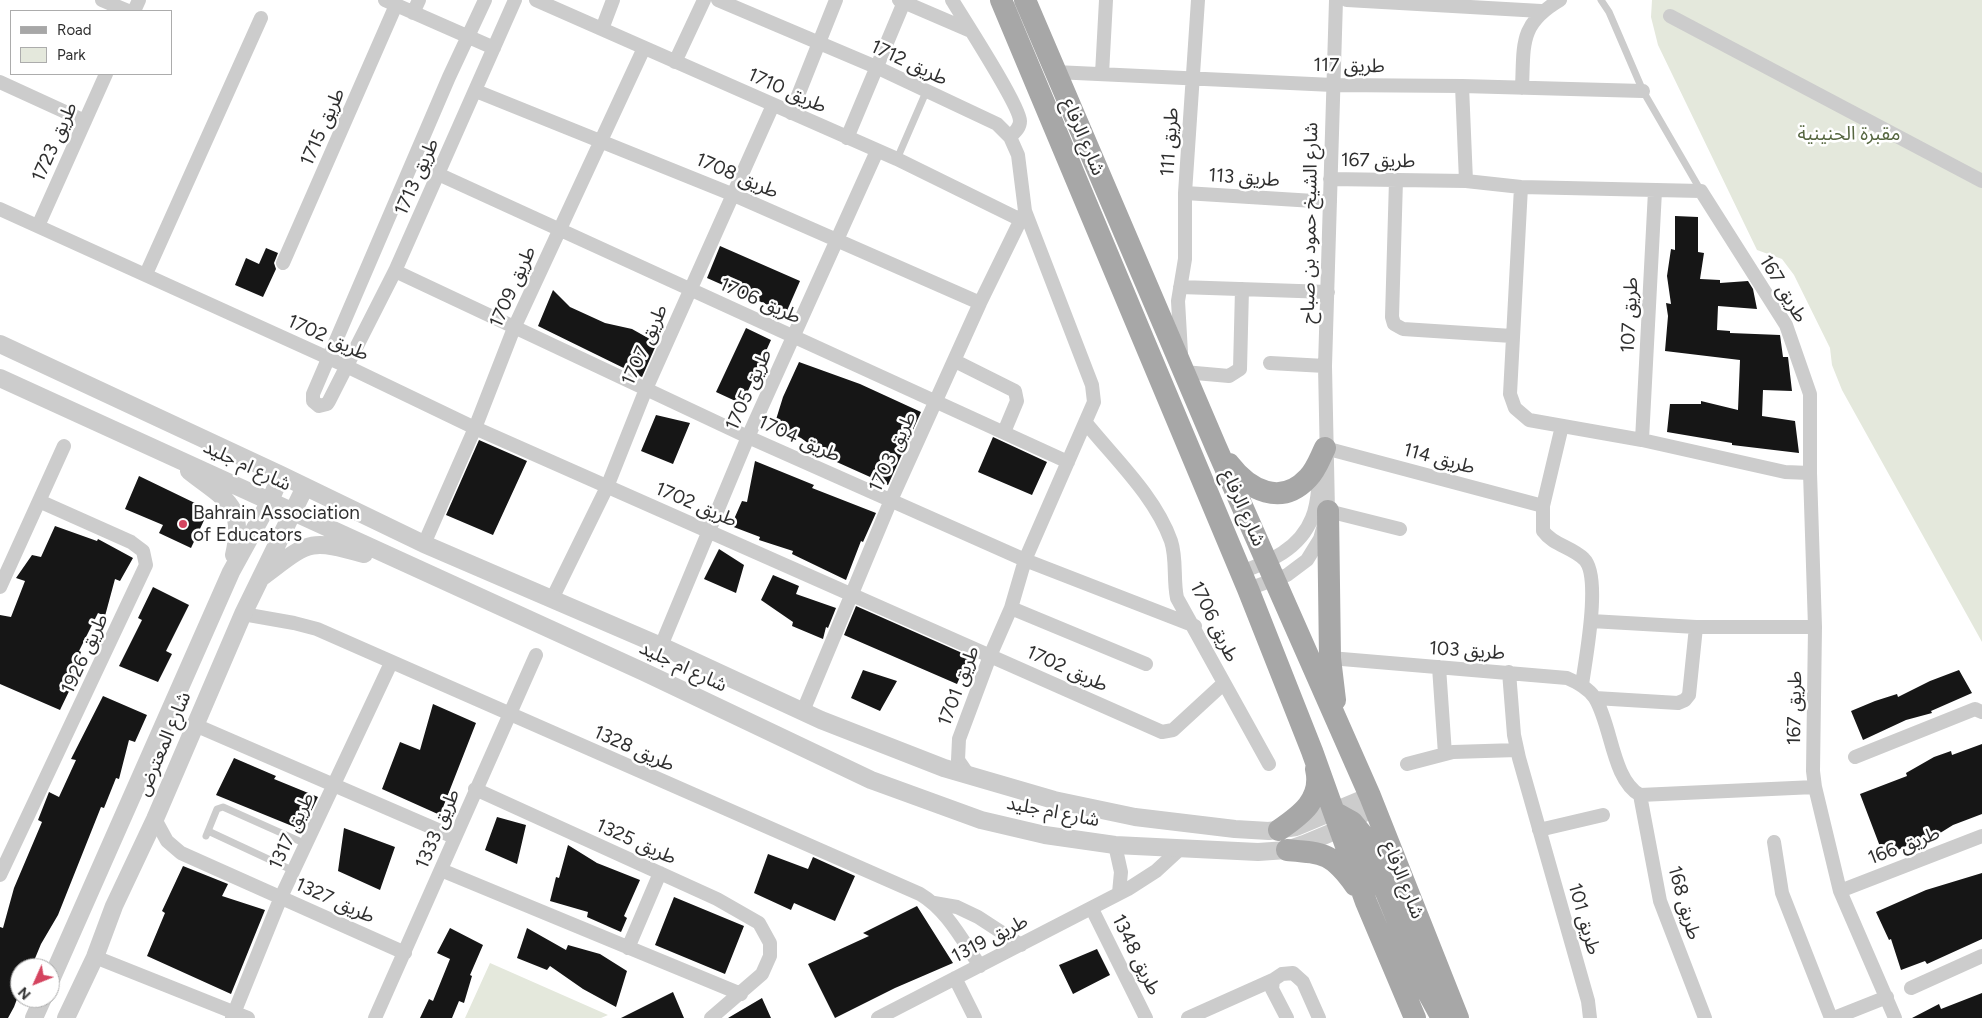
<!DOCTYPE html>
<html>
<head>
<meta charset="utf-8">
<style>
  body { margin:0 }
  #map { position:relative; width:1982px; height:1018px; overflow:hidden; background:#fff; font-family:Figtree,sans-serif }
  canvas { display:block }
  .legend { position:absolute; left:10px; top:10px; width:162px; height:65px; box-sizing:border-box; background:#fff; border:1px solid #acacac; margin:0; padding:6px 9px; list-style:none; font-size:15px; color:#2f2f2f }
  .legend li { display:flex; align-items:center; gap:10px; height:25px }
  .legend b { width:25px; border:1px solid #acacac }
  .north { position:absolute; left:10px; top:958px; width:50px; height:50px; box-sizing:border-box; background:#fff; border:1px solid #acacac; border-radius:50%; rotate:226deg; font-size:14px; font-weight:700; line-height:20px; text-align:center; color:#2f2f2f }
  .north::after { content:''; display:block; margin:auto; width:18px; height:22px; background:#d4445f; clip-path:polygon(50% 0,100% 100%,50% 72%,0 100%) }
</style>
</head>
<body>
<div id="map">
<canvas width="1982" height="1018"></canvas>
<ul class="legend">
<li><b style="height:6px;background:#a7a7a7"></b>Road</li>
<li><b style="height:14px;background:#e4e8dc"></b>Park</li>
</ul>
<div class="north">N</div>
</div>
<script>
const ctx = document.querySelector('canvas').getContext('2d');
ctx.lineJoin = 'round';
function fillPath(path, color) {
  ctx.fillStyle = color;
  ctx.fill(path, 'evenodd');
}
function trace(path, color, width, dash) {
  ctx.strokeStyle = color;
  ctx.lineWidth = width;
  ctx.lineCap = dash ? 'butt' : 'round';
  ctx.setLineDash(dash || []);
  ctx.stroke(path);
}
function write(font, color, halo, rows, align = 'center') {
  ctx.font = font + ' Figtree,"Noto Sans Arabic",sans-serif';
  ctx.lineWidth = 5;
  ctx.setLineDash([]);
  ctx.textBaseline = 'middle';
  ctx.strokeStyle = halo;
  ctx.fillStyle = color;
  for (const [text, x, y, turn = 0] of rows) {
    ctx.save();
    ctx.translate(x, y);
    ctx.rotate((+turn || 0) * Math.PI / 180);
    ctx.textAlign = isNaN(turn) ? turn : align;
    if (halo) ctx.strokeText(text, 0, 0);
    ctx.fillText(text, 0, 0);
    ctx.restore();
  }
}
fillPath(new Path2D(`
  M 1652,0 L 1982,0 L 1982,642 L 1842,390 L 1832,365 L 1830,348 L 1794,275 L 1782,259 L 1757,250 L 1658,45 L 1651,17 Z
  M 490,963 L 608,1015 L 601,1018 L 465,1018 Z`), '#e4e8dc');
fillPath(new Path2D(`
  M 1675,216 L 1698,217 L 1698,252 L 1704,253 L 1700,279 L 1720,280 L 1720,283 L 1748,281 L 1753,289 L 1757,309 L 1718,306 L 1717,330 L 1730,331 L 1730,333 L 1780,335 L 1783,357 L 1788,357 L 1792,391 L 1763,390 L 1762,416 L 1795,421 L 1799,453 L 1732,445 L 1732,443 L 1667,432 L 1670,404 L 1701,404 L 1701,401 L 1738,410 L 1740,360 L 1665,351 L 1668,316 L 1666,303 L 1671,304 L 1667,276 L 1671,249 L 1675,250 Z
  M 720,246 L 800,281 L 786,313 L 707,278 Z
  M 266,248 L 278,253 L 274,263 L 276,269 L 263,297 L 235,285 L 246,258 L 259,264 Z
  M 553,290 L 570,307 L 605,323 L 632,329 L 657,343 L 642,377 L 538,326 Z
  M 746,328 L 771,340 L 742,404 L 716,392 Z
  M 799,362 L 860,384 L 921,412 L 888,485 L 830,459 L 801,438 L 774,426 L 783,397 Z
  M 656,415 L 690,423 L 673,464 L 641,451 Z
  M 993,437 L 1047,462 L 1032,495 L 978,472 Z
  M 479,440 L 527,461 L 493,535 L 446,515 Z
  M 755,461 L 814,485 L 812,488 L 876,513 L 863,542 L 861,541 L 846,580 L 792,554 L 793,551 L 759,540 L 760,537 L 731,526 L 742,501 L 747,502 Z
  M 139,476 L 199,505 L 206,516 L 191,548 L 159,533 L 163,525 L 125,509 Z
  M 55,526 L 97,541 L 98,539 L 133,558 L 120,581 L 115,579 L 105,616 L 98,613 L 79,651 L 81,652 L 71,682 L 73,683 L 60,710 L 0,684 L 0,615 L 11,617 L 25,581 L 16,578 L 32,555 L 41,557 Z
  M 719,549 L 744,565 L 736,593 L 704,579 Z
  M 773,575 L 799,586 L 796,594 L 836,608 L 828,628 L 826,627 L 823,639 L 792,626 L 793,622 L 761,600 Z
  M 153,587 L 189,605 L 166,651 L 172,654 L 158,682 L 119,666 L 142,620 L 138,618 Z
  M 856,606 L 969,656 L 957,684 L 844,635 Z
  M 863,670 L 897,681 L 880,711 L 851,698 Z
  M 1959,670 L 1972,693 L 1931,711 L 1932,713 L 1906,720 L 1863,740 L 1851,711 L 1875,701 L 1897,694 L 1898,697 L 1930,681 Z
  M 103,696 L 147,715 L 135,742 L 129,740 L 119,779 L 116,778 L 104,808 L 101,807 L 58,915 L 41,944 L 31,968 L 20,968 L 20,991 L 14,1007 L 8,1018 L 0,1018 L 0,927 L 3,928 L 14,888 L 42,822 L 38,820 L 49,792 L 59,797 L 76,760 L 71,759 Z
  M 433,704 L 476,723 L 440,815 L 382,789 L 400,742 L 420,750 Z
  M 1982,744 L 1982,814 L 1953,825 L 1932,838 L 1906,846 L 1884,857 L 1860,794 L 1907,776 L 1906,773 L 1934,757 L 1951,751 L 1952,755 Z
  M 234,758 L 276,776 L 274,779 L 318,797 L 302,830 L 216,795 Z
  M 497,817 L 526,825 L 517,864 L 485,850 Z
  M 344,828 L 395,847 L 380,890 L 338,871 Z
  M 568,845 L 597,863 L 640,880 L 624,916 L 627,918 L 621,932 L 587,917 L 588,912 L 550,901 L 556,877 L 559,878 Z
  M 768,854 L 808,869 L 813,857 L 855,876 L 835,921 L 794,903 L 791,910 L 754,893 Z
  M 183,866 L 228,884 L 222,896 L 265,910 L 231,994 L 147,956 L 165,913 L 162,911 Z
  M 1982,873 L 1982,939 L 1927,964 L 1925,961 L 1901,970 L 1891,939 L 1889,940 L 1876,912 L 1926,890 Z
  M 674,897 L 744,926 L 725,974 L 655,945 Z
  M 917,906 L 953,963 L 895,988 L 835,1018 L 808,964 L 869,936 L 863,933 Z
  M 450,928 L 483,945 L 470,975 L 472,976 L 464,1003 L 459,1001 L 452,1018 L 420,1018 L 429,999 L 433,1001 L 450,959 L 437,953 Z
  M 527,928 L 566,950 L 568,945 L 600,954 L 627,971 L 616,1007 L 583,989 L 550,966 L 547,970 L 517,958 Z
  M 1097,949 L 1110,975 L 1073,994 L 1059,965 Z
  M 673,992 L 684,1018 L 621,1018 Z
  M 1982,993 L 1982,1018 L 1912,1018 L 1939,1004 L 1941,1009 Z
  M 762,998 L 771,1018 L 728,1018 Z`), '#161616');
trace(new Path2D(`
  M 1601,0 L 1609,12 L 1643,91 L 1701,191
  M 897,159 L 926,92
  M 208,831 L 294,871
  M 206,836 L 217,809 L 223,807 L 306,844`), '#ccc', 7);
trace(new Path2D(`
  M 102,0 L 128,11
  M 385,0 L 494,48
  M 485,0 L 449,77 L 313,394 L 313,401 L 319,406 L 327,404 L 329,401 L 395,271 L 515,0
  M 536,0 L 897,159 L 1021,220
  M 718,0 L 876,67 L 997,124 L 1010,137 L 1018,155 L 1025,211 L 1092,385 L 1094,402 L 1025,560 L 1011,608 L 990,656 L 959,739 L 958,760 L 969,776
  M 899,0 L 971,31
  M 952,0 C 963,18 1020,106 1020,121 C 1020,128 1015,132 1010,137
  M 1347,0 L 1541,11
  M 134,11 L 139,0
  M 413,13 L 419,0
  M 1670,16 L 1982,181
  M 602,29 L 613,0
  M 675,62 L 704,0
  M 1055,72 L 1333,85 L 1462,86 L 1643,91
  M 1102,74 L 1106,0
  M 0,82 L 85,121
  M 1462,86 L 1466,181
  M 1522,88 C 1524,44 1519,24 1560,0
  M 476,91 L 734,195 L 980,303
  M 791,113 L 836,0
  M 847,138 L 904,2
  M 438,174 L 1068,462
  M 1330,179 L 1466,181 L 1521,187 L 1701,191 L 1786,325 L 1810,394 L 1810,473 L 1815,627 L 1813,771 L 1815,787 L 1840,891 L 1895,1018
  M 1396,180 L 1392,317 L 1394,324 L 1403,329 L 1512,336
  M 1521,187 L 1510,394 L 1515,408 L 1529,420 L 1642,440 L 1785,472 L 1810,473
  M 1185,193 L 1330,202
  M 0,209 L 346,366 L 475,428 L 1162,732 L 1173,730 L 1223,684
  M 38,226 L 106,74
  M 283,263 L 396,5
  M 395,271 L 748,437 L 1025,560 L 1195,626
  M 146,274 L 261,18
  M 1180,287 L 1328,292
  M 1181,353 L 1178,301 L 1185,259 L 1185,193 L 1198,0
  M 955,361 L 1015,391 L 1017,401 L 1004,432
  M 1270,363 L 1325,366
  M 1184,372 L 1229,376 L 1240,369 L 1242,289
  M 1086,423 C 1115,459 1155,496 1171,541 C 1177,559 1173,579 1177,598 L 1269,764
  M 1562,426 L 1543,506 L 1543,531 C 1553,545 1572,547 1584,559 C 1602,576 1585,661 1582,685
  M 1642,440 L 1655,191
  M 1325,448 L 1543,506
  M 1328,511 L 1400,529
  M 424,544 L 475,428 L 514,328 L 644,48
  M 1241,572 C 1269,562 1300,549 1312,518 C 1318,505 1318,487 1320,473
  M 0,587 L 64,446
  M 1248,589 L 1287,575 L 1307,560 L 1320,539 L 1328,511 L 1325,366 L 1336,0
  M 552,599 L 607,487 L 646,389 L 773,105
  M 1011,608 L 1146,664
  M 243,614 L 294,623 L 317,629 L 920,894 C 947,910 962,940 980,966
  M 1591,621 L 1696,627 L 1815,627
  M 661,646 L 748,437 L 877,151
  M 1330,658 L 1567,678 C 1578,683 1588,688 1595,698 C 1612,726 1612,779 1640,795
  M 1439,667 L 1445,754
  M 1509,672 L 1514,735 L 1519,758 L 1588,1001 L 1590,1018
  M 1595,698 L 1678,703 L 1685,700 L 1689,695 L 1696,627
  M 803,711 L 891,500 L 980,303 L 1025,211
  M 195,725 L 454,837
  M 1855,757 L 1975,709 L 1982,712
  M 1407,764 L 1453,752 L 1517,750
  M 475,789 L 717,899 L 759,923 L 770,943 L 770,956 L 762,974 L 711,1018
  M 1640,795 L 1660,901 L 1705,1018
  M 1640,795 L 1815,787
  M 155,819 L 167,841 L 181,853 L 405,953
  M 1539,830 L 1603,815
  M 1774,842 L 1782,893 L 1831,1018
  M 1115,845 L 1121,872 L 1119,893
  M 441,870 L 741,994
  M 0,875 L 146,565 L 143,551 L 131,542 L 39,501
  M 1840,891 L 1982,836
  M 934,903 L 957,907 L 978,917 L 1021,945
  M 1092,909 L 1146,1018
  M 628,948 L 660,873
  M 95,957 L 248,1018
  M 955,978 L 975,1018
  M 1911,988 L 1982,956
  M 232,1018 L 281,897 L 391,663
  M 375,1018 L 536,655
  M 878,1018 L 1128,889 L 1156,871 L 1181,848
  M 1188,1018 L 1273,980
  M 1287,1018 L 1272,989 L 1273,980 L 1282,974 L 1293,973 L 1303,982 L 1319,1018
  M 1834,1018 L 1887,997`), '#ccc', 14);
trace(new Path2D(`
  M 0,344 L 281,475 L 424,544 L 661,646 L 821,720 L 944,768 L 1054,800 L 1135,817 L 1235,829 L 1269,831 L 1296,827 L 1370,796
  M 0,378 L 644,672 L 871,780 L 981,820 L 1045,835 L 1115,845 L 1258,852 L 1287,850 L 1304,844 L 1340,829 L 1374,806
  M 189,471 C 224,499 246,504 234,555
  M 262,577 C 309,542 307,538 364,554
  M 50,982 L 231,572 L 270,501 L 281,475
  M 34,1018 L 43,998
  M 66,1018 L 95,957 L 114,906 L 155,819 L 243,614 L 305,487`), '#ccc', 18);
trace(new Path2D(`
  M 1001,0 L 1248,589 L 1312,751 L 1366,902 L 1415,1018
  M 1025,0 L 1216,447 L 1370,796 L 1458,1018
  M 1229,464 C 1249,490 1281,507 1308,478 C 1316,470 1320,458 1325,448
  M 1328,511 L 1330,658 L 1335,700
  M 1334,812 L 1352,822 L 1362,834 L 1426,989 L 1442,1018
  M 1279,830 C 1301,815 1323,799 1316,769
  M 1287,850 C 1324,853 1332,853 1355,885`), '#a7a7a7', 22);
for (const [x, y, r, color] of [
  [183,524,5,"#d4445f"]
]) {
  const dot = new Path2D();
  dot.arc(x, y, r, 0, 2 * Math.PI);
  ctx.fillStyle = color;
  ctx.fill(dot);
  trace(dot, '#fff', 2);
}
write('19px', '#2f2f2f', '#fff', [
  ["طريق 1712",909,63,25],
  ["طريق 117",1349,66,1],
  ["طريق 1710",787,91,24],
  ["طريق 1715",323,127,-66],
  ["شارع الرفاع",1083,137,67],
  ["طريق 1723",55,142,-66],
  ["طريق 111",1170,142,-86],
  ["طريق 167",1378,161,1],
  ["طريق 1708",737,176,23],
  ["طريق 1713",417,177,-66],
  ["طريق 113",1244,178,4],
  ["شارع الشيخ حمود بن صباح",1310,223,-89],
  ["طريق 1709",513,287,-66],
  ["طريق 167",1783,289,59],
  ["طريق 1706",760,301,24],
  ["طريق 107",1630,315,-87],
  ["طريق 1702",328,338,24],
  ["طريق 1707",645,345,-66],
  ["طريق 1705",749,390,-66],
  ["طريق 1704",799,439,24],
  ["طريق 1703",893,452,-65],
  ["طريق 114",1439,459,15],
  ["شارع ام جليد",247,466,25],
  ["طريق 1702",696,505,23],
  ["شارع الرفاع",1243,508,66],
  ["طريق 1706",1214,622,64],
  ["طريق 103",1467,651,4],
  ["طريق 1926",85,654,-65],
  ["شارع ام جليد",683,667,25],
  ["طريق 1702",1067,669,24],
  ["طريق 1701",959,686,-69],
  ["طريق 167",1795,708,-89],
  ["شارع المعترض",164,744,-67],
  ["طريق 1328",634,749,24],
  ["شارع ام جليد",1053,812,11],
  ["طريق 1333",438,829,-67],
  ["طريق 1317",292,831,-65],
  ["طريق 1325",636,842,24],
  ["طريق 166",1904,846,-21],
  ["شارع الرفاع",1403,880,68],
  ["طريق 1327",335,901,24],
  ["طريق 168",1684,903,74],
  ["طريق 101",1584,919,74],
  ["طريق 1319",990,939,-27],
  ["طريق 1348",1136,955,64]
]);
write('19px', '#576741', '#fff', [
  ["مقبرة الحنينية",1849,134]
]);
write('19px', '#2f2f2f', '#fff', [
  ["Bahrain Association",193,513],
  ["of Educators",193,535]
], 'left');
</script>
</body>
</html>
